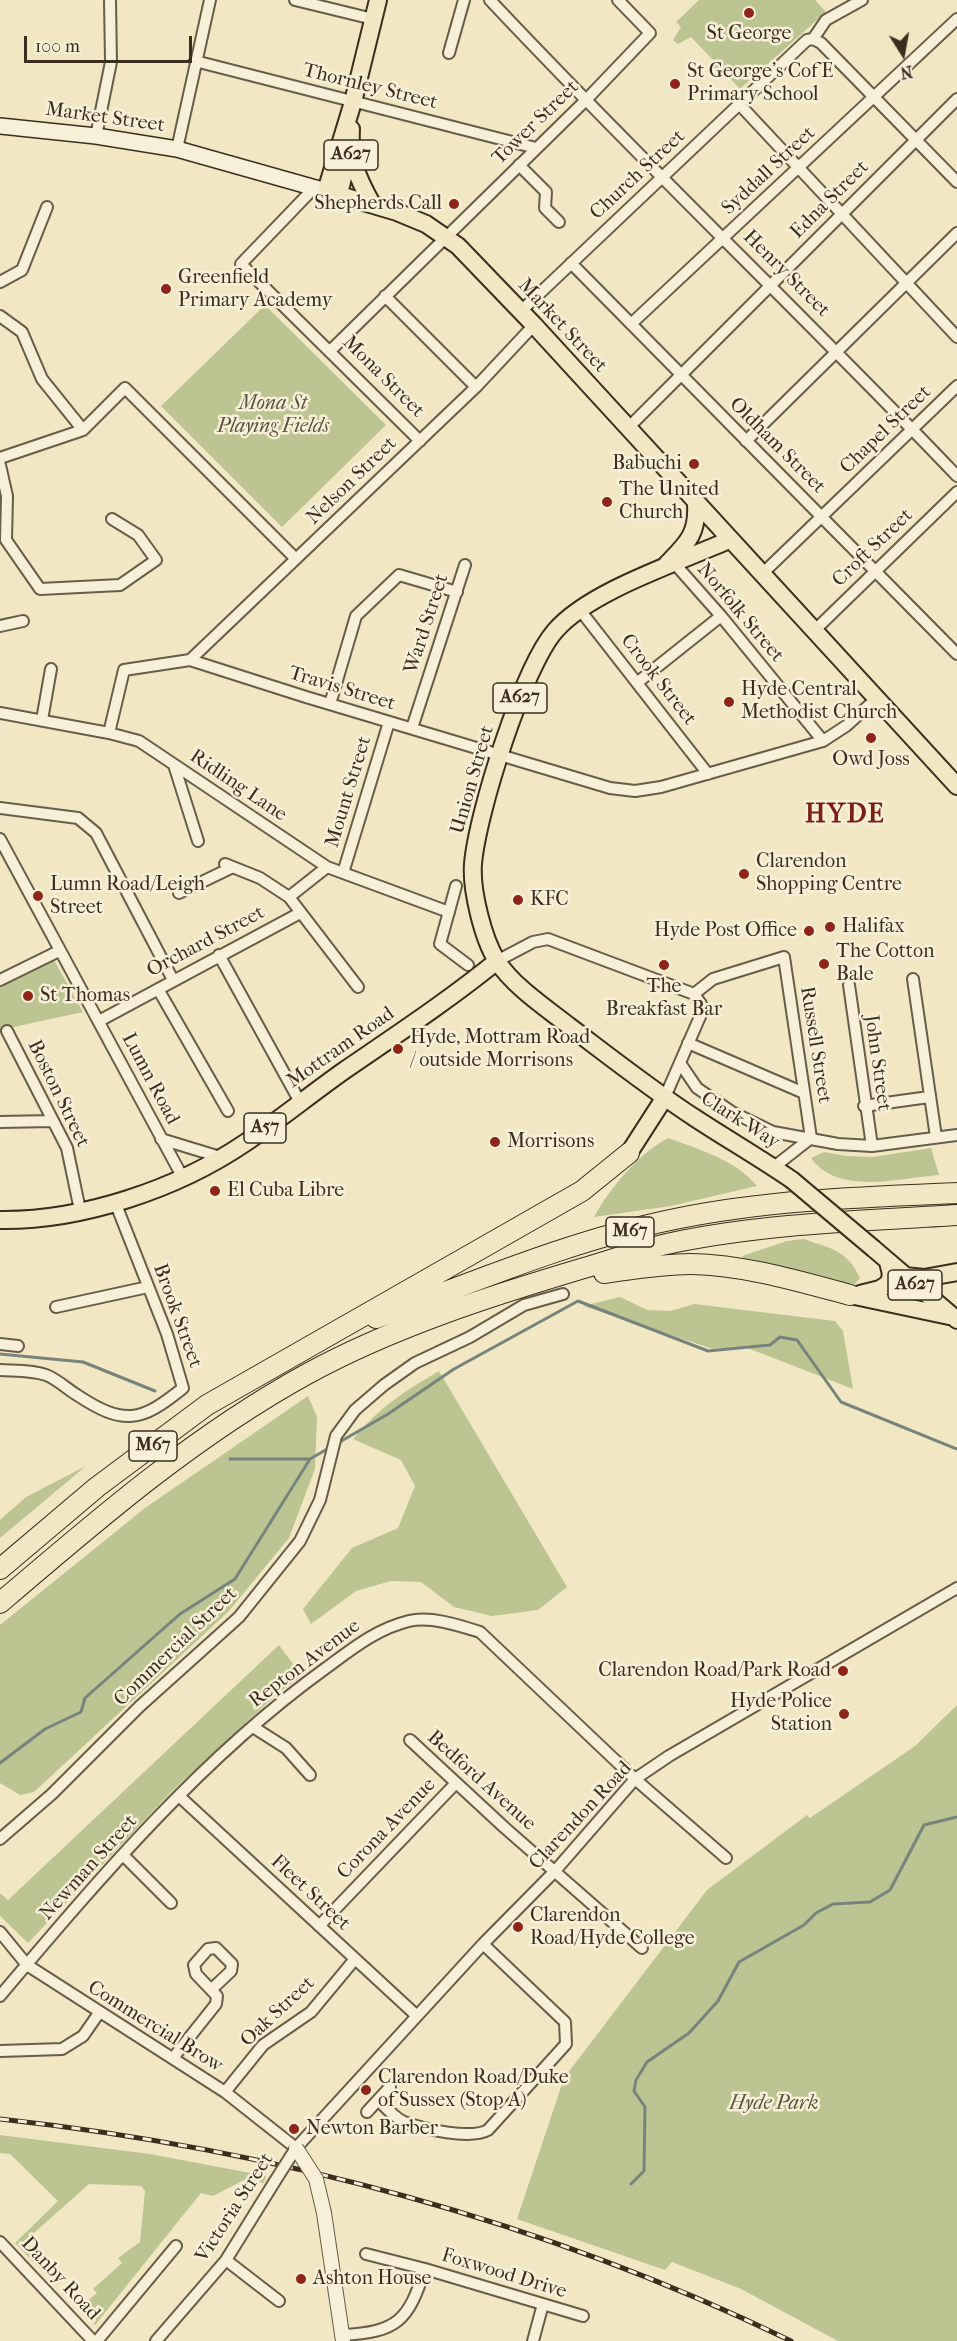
<!DOCTYPE html>
<html>
<head>
<meta charset="utf-8">
<style>
  body { margin:0 }
  #map { position:relative; width:957px; height:2341px; overflow:hidden; background:#f2e7c3; font-family:"IM FELL French Canon",serif }
  canvas { display:block }
  .north { position:absolute; left:873px; top:24px; width:60px; height:60px; -webkit-text-stroke:4px #f7efd8; paint-order:stroke; rotate:169deg; font-size:16px; font-weight:700; line-height:24px; text-align:center; color:#3b2e1f }
  .north::after { content:''; display:block; margin:auto; width:21px; height:27px; background:#3b2e1f; clip-path:polygon(50% 0,100% 100%,50% 72%,0 100%) }
  .scale { position:absolute; left:24px; top:36px; width:168px; height:27px; box-sizing:border-box; border:3px solid #3b2e1f; border-top:0; padding-left:8px; font-size:18px; line-height:21px; white-space:nowrap; color:#3b2e1f; -webkit-text-stroke:4px #f7efd8; paint-order:stroke }
</style>
</head>
<body>
<div id="map">
<canvas width="957" height="2341"></canvas>
<div class="north">N</div>
<div class="scale">100 m</div>
</div>
<script>
const ctx = document.querySelector('canvas').getContext('2d');
ctx.lineJoin = 'round';
function fillPath(path, color) {
  ctx.fillStyle = color;
  ctx.fill(path, 'evenodd');
}
function trace(path, color, width, dash) {
  ctx.strokeStyle = color;
  ctx.lineWidth = width;
  ctx.lineCap = dash ? 'butt' : 'round';
  ctx.setLineDash(dash || []);
  ctx.stroke(path);
}
function write(font, color, halo, rows, align = 'center') {
  ctx.font = font + ' "IM FELL French Canon",serif';
  ctx.lineWidth = 5;
  ctx.setLineDash([]);
  ctx.textBaseline = 'middle';
  ctx.strokeStyle = halo;
  ctx.fillStyle = color;
  for (const [text, x, y, turn = 0] of rows) {
    ctx.save();
    ctx.translate(x, y);
    ctx.rotate((+turn || 0) * Math.PI / 180);
    ctx.textAlign = isNaN(turn) ? turn : align;
    if (halo) ctx.strokeText(text, 0, 0);
    ctx.fillText(text, 0, 0);
    ctx.restore();
  }
}
fillPath(new Path2D(`
  M 699,0 L 815,0 L 826,12 L 740,89 L 726,74 L 712,78 L 707,72 L 715,62 L 691,37 L 678,44 L 673,40 L 681,27 L 676,22 Z
  M 265,305 L 386,425 L 282,527 L 161,406 Z
  M 54,960 L 83,1012 L 0,1030 L 0,987 Z
  M 668,1138 C 698,1149 736,1160 757,1186 L 671,1206 L 594,1217 C 610,1188 638,1154 668,1138 Z
  M 931,1148 L 939,1175 C 899,1178 838,1196 811,1158 L 824,1152 L 846,1156 L 873,1157 Z
  M 804,1239 C 832,1249 847,1250 860,1278 L 854,1285 L 745,1260 L 742,1256 L 787,1241 Z
  M 620,1297 L 647,1310 L 671,1311 L 694,1304 L 835,1321 L 843,1331 L 853,1389 L 745,1347 L 713,1349 L 583,1306 Z
  M 439,1371 L 567,1587 L 538,1610 L 492,1616 L 454,1607 L 421,1582 L 391,1581 L 356,1591 L 311,1624 L 303,1609 L 352,1548 L 398,1528 L 415,1486 L 401,1460 L 353,1439 C 381,1406 402,1393 439,1371 Z
  M 308,1396 L 317,1417 L 315,1469 L 289,1538 L 229,1611 L 34,1792 L 20,1795 L 0,1783 L 0,1625 L 145,1508 Z
  M 86,1466 L 0,1538 L 0,1520 L 26,1497 Z
  M 279,1645 L 302,1676 L 278,1693 L 172,1791 L 28,1943 L 0,1916 L 0,1893 L 8,1900 Z
  M 957,1705 L 957,2341 L 838,2341 L 741,2289 L 672,2262 L 665,2270 L 517,2219 L 564,2078 L 707,1890 L 807,1815 L 810,1818 L 915,1746 Z
  M 0,2135 L 150,2154 L 266,2176 L 264,2183 L 244,2180 L 213,2196 L 201,2193 L 95,2325 L 78,2309 L 97,2293 L 93,2289 L 122,2263 L 118,2258 L 140,2242 L 145,2191 L 141,2186 L 89,2184 L 25,2241 L 53,2275 L 50,2279 L 15,2243 L 58,2201 L 10,2154 L 0,2153 Z`), '#bcc592');
trace(new Path2D(`
  M 0,1354 L 83,1362 L 155,1391
  M 338,1443 L 388,1414 L 454,1369 L 578,1301 L 708,1351 L 770,1345 L 780,1337 L 797,1340 L 841,1402 L 957,1449
  M 230,1459 L 309,1459
  M 0,1763 L 45,1729 L 81,1712 L 85,1698 L 180,1614 L 235,1579 L 310,1459 L 329,1448
  M 631,2184 L 644,2171 L 645,2107 L 634,2091 L 636,2080 L 647,2062 L 689,2033 L 718,2001 L 739,1962 L 804,1925 L 816,1913 L 833,1904 L 870,1902 L 890,1890 L 924,1825 L 957,1817`), '#76847d', 3);
const minor = new Path2D(`
  M 295,0 L 373,19
  M 490,0 C 642,162 803,315 957,476
  M 813,39 L 821,43 L 957,182
  M 449,53 L 464,0
  M 195,61 L 536,148
  M 740,105 L 957,337
  M 96,136 L 111,62 L 110,0
  M 177,149 L 210,0
  M 519,165 L 546,192 L 545,208 L 559,222
  M 314,188 L 241,264 L 420,441
  M 571,263 L 957,654
  M 0,282 L 22,270 L 47,207
  M 385,296 L 476,387
  M 521,311 L 807,40 L 813,39 L 826,20 L 862,0
  M 0,316 L 22,332 L 42,379 L 83,430
  M 631,324 L 957,19
  M 331,350 L 585,101 L 650,33 L 618,0
  M 627,429 L 957,99
  M 746,441 L 957,233
  M 0,458 L 83,430 L 125,388 L 296,559
  M 0,465 L 7,496 L 6,540 L 40,589 L 120,585 L 156,560 L 138,535 L 112,519
  M 675,564 L 721,616 L 823,741
  M 762,574 L 957,386
  M 580,610 L 708,774
  M 0,626 L 23,621
  M 815,630 L 957,492
  M 190,660 L 476,387 L 534,325
  M 638,682 L 721,616
  M 330,704 L 356,616 L 399,575 L 457,592
  M 0,713 L 109,733 L 139,741 L 327,867 L 449,912
  M 42,720 L 51,669
  M 412,728 L 465,565
  M 109,733 L 124,670 L 190,660 L 306,697 L 610,788 L 635,791 L 661,787 L 823,741 L 846,726 L 876,699
  M 174,765 L 198,841
  M 0,808 L 78,818 L 96,833 L 173,980
  M 0,839 L 183,1178
  M 225,864 L 260,878 L 289,897
  M 327,867 L 289,897 L 358,987
  M 343,873 L 389,722
  M 456,886 L 440,944 L 468,965
  M 179,893 L 233,867
  M 219,955 L 300,1102
  M 497,961 L 533,942 L 548,939 L 694,994
  M 913,979 L 936,1137
  M 0,980 L 59,951
  M 849,985 L 872,1146
  M 158,989 L 228,1111
  M 694,994 L 713,979 L 784,957 L 811,1138
  M 99,1021 L 300,913
  M 7,1031 L 67,1148 L 80,1210
  M 688,1043 L 804,1093
  M 680,1063 L 697,1088 L 732,1112 L 773,1132 L 838,1144 L 872,1146 L 957,1135
  M 665,1097 L 702,1012 L 701,1004 L 694,994
  M 864,1106 L 929,1097
  M 0,1122 L 53,1121
  M 161,1139 L 220,1157
  M 774,1167 L 811,1138
  M 56,1307 L 148,1287
  M 0,1344 L 18,1346
  M 0,1370 C 15,1371 32,1370 46,1375 C 57,1379 67,1389 77,1395 C 124,1426 141,1422 183,1388 L 167,1334 L 115,1202
  M 253,1727 L 286,1748 L 310,1775
  M 410,1740 L 505,1828 L 642,1948
  M 179,1796 L 417,2016
  M 0,1839 L 52,1794 L 140,1706 L 239,1617 L 300,1541 L 320,1500 L 336,1436 L 355,1410 L 384,1385 L 415,1363 L 470,1337 L 524,1305 L 563,1294
  M 123,1855 L 171,1903
  M 319,1926 L 456,1783
  M 0,1932 L 27,1965 L 225,2092 L 296,2148 L 483,1944 L 555,1871 L 635,1779 L 669,1756 L 957,1588
  M 0,1996 C 99,1879 201,1758 326,1668 C 352,1649 376,1629 409,1621 C 431,1616 458,1625 480,1632 L 635,1779 L 726,1858
  M 0,2051 L 62,2049 L 83,2036 L 99,2013
  M 173,2058 L 216,2004 L 217,1996 L 196,1974 L 194,1965 L 208,1949 L 216,1948 L 232,1964 L 231,1971 L 213,1988
  M 225,2092 L 263,2045 L 311,2012 L 355,1959
  M 378,2100 L 390,2087
  M 367,2112 L 378,2100 C 385,2107 395,2118 404,2122 C 424,2129 470,2140 488,2130 L 566,2044 L 565,2022 L 483,1944
  M 0,2242 L 93,2341
  M 366,2254 L 425,2269
  M 226,2260 L 279,2301
  M 342,2335 C 398,2332 408,2321 425,2269 L 583,2316
  M 97,2341 L 176,2246
  M 156,2341 L 226,2260 L 275,2181
  M 533,2341 L 543,2304`);
const tertiary = new Path2D(`
  M 324,2213 L 343,2341`);
const secondary = new Path2D(`
  M 0,126 L 96,136 L 177,149 L 326,191`);
const primary = new Path2D(`
  M 378,0 L 353,102 L 326,191 L 397,212 L 426,224 L 458,246 L 534,325 L 957,786
  M 351,129 C 349,159 358,179 372,204
  M 333,193 L 341,186 L 349,152
  M 729,540 C 680,562 589,591 555,631 C 523,668 477,814 473,864 C 471,890 483,939 497,961 C 513,986 546,1008 569,1026 C 610,1057 652,1090 695,1118 C 727,1139 760,1158 792,1180
  M 666,565 C 686,544 698,535 696,504
  M 629,1153 L 665,1097
  M 0,1220 C 82,1221 177,1189 245,1143 C 279,1120 311,1094 345,1070 C 396,1035 449,1000 497,961
  M 874,1249 L 957,1320
  M 905,1276 L 924,1278 L 957,1272
  M 860,1294 L 880,1289 L 889,1283 L 891,1274 L 888,1262
  M 850,1295 L 949,1316`);
const motorway = new Path2D(`
  M 604,1273 C 633,1269 662,1264 691,1264 C 745,1265 798,1281 850,1295
  M 376,1318 C 474,1282 572,1240 675,1219 C 768,1200 863,1197 957,1193
  M 0,1569 L 97,1487 L 207,1405 L 582,1191 L 629,1153
  M 0,1603 C 97,1520 194,1436 307,1374 C 393,1327 490,1296 584,1268 C 615,1259 645,1248 676,1242 C 768,1223 864,1221 957,1215`);
trace(minor, '#695c48', 14);
trace(tertiary, '#695c48', 16);
trace(secondary, '#3b2e1f', 18);
trace(primary, '#3b2e1f', 20);
trace(motorway, '#3b2e1f', 22);
trace(minor, '#f7efd8', 10);
trace(tertiary, '#f7efd8', 14);
trace(secondary, '#f7efd8', 15);
trace(primary, '#f2e7c3', 16);
trace(motorway, '#f2e7c3', 20);
const rail = new Path2D(`
  M 0,2119 C 273,2149 544,2221 791,2341`);
trace(rail, '#3b2e1f', 5);
trace(rail, '#f7efd8', 3, [9]);
const minorBridge = new Path2D(`
  M 275,2181 L 296,2148`);
const tertiaryBridge = new Path2D(`
  M 296,2148 L 316,2179 L 324,2213`);
const primaryBridge = new Path2D(`
  M 792,1180 L 874,1249`);
trace(minorBridge, '#695c48', 14, []);
trace(tertiaryBridge, '#695c48', 16, []);
trace(primaryBridge, '#3b2e1f', 20, []);
trace(minorBridge, '#f7efd8', 10);
trace(tertiaryBridge, '#f7efd8', 14);
trace(primaryBridge, '#f2e7c3', 16);
for (const [x, y, r, color] of [
  [749,13,6,"#8f2418"],
  [675,84,6,"#8f2418"],
  [454,204,6,"#8f2418"],
  [166,289,6,"#8f2418"],
  [694,464,6,"#8f2418"],
  [607,502,6,"#8f2418"],
  [729,702,6,"#8f2418"],
  [871,738,6,"#8f2418"],
  [744,874,6,"#8f2418"],
  [38,896,6,"#8f2418"],
  [518,900,6,"#8f2418"],
  [830,927,6,"#8f2418"],
  [809,931,6,"#8f2418"],
  [824,964,6,"#8f2418"],
  [664,965,6,"#8f2418"],
  [28,996,6,"#8f2418"],
  [398,1049,6,"#8f2418"],
  [495,1142,6,"#8f2418"],
  [215,1191,6,"#8f2418"],
  [843,1671,6,"#8f2418"],
  [844,1714,6,"#8f2418"],
  [518,1927,6,"#8f2418"],
  [366,2090,6,"#8f2418"],
  [294,2129,6,"#8f2418"],
  [301,2279,6,"#8f2418"]
]) {
  const dot = new Path2D();
  dot.arc(x, y, r, 0, 2 * Math.PI);
  ctx.fillStyle = color;
  ctx.fill(dot);
  trace(dot, '#f7efd8', 2);
}
for (const [x, y, w] of [
  [351,155,54],
  [520,698,54],
  [265,1128,42],
  [630,1232,48],
  [915,1285,54],
  [153,1446,48]
]) {
  const box = new Path2D();
  box.roundRect(x - w / 2, y - 15, w, 30, 4.5);
  ctx.fillStyle = '#f7efd8';
  ctx.fill(box);
  trace(box, '#3b2e1f', 1.5);
}
write('bold 18px', '#3b2e1f', null, [
  ["A627",351,155],
  ["A627",520,698],
  ["A57",265,1128],
  ["M67",630,1232],
  ["A627",915,1285],
  ["M67",153,1446]
]);
write('20px', '#3b2e1f', '#f7efd8', [
  ["St George",749,34,"center"],
  ["St George's CofE",687,72],
  ["Primary School",687,95],
  ["Shepherds Call",442,204,"right"],
  ["Greenfield",178,278],
  ["Primary Academy",178,301],
  ["Babuchi",682,464,"right"],
  ["The United",619,490],
  ["Church",619,513],
  ["Hyde Central",741,690],
  ["Methodist Church",741,713],
  ["Owd Joss",871,760,"center"],
  ["Clarendon",756,862],
  ["Shopping Centre",756,885],
  ["Lumn Road/Leigh",50,885],
  ["Street",50,908],
  ["KFC",530,900],
  ["Halifax",842,927],
  ["Hyde Post Office",797,931,"right"],
  ["The Cotton",836,952],
  ["Bale",836,975],
  ["The",664,987,"center"],
  ["Breakfast Bar",664,1010,"center"],
  ["St Thomas",40,996],
  ["Hyde, Mottram Road",410,1038],
  ["/ outside Morrisons",410,1061],
  ["Morrisons",507,1142],
  ["El Cuba Libre",227,1191],
  ["Clarendon Road/Park Road",831,1671,"right"],
  ["Hyde Police",832,1702,"right"],
  ["Station",832,1725,"right"],
  ["Clarendon",530,1916],
  ["Road/Hyde College",530,1939],
  ["Clarendon Road/Duke",378,2078],
  ["of Sussex (Stop A)",378,2101],
  ["Newton Barber",306,2129],
  ["Ashton House",313,2279]
], 'left');
write('20px', '#3b2e1f', '#f7efd8', [
  ["Thornley Street",370,87,14],
  ["Market Street",105,118,8],
  ["Tower Street",536,123,-44],
  ["Syddall Street",769,171,-43],
  ["Church Street",638,175,-43],
  ["Edna Street",830,200,-45],
  ["Henry Street",786,274,45],
  ["Market Street",562,326,47],
  ["Mona Street",383,377,45],
  ["Chapel Street",886,430,-44],
  ["Oldham Street",777,446,45],
  ["Nelson Street",352,481,-44],
  ["Croft Street",873,548,-44],
  ["Norfolk Street",740,613,50],
  ["Ward Street",427,624,-72],
  ["Crook Street",658,680,52],
  ["Travis Street",342,689,17],
  ["Union Street",473,780,-74],
  ["Ridling Lane",238,786,34],
  ["Mount Street",349,792,-73],
  ["Orchard Street",206,942,-28],
  ["Russell Street",815,1045,81],
  ["Mottram Road",341,1048,-35],
  ["John Street",877,1063,82],
  ["Lumn Road",150,1079,62],
  ["Boston Street",58,1094,64],
  ["Clark Way",740,1121,32],
  ["Brook Street",177,1316,70],
  ["Commercial Street",176,1647,-44],
  ["Repton Avenue",305,1664,-37],
  ["Bedford Avenue",481,1781,42],
  ["Clarendon Road",581,1816,-47],
  ["Corona Avenue",387,1829,-46],
  ["Newman Street",89,1868,-48],
  ["Fleet Street",310,1893,43],
  ["Oak Street",278,2012,-43],
  ["Commercial Brow",155,2027,32],
  ["Victoria Street",235,2208,-57],
  ["Foxwood Drive",504,2274,17],
  ["Danby Road",60,2279,47]
]);
write('italic 20px', '#5b543c', '#f7efd8', [
  ["Mona St",273,404],
  ["Playing Fields",273,427],
  ["Hyde Park",774,2104]
]);
ctx.letterSpacing = '1.5px';
write('bold 26px', '#7a1f14', '#f7efd8', [
  ["HYDE",845,816]
]);
ctx.letterSpacing = '0px';
</script>
</body>
</html>
